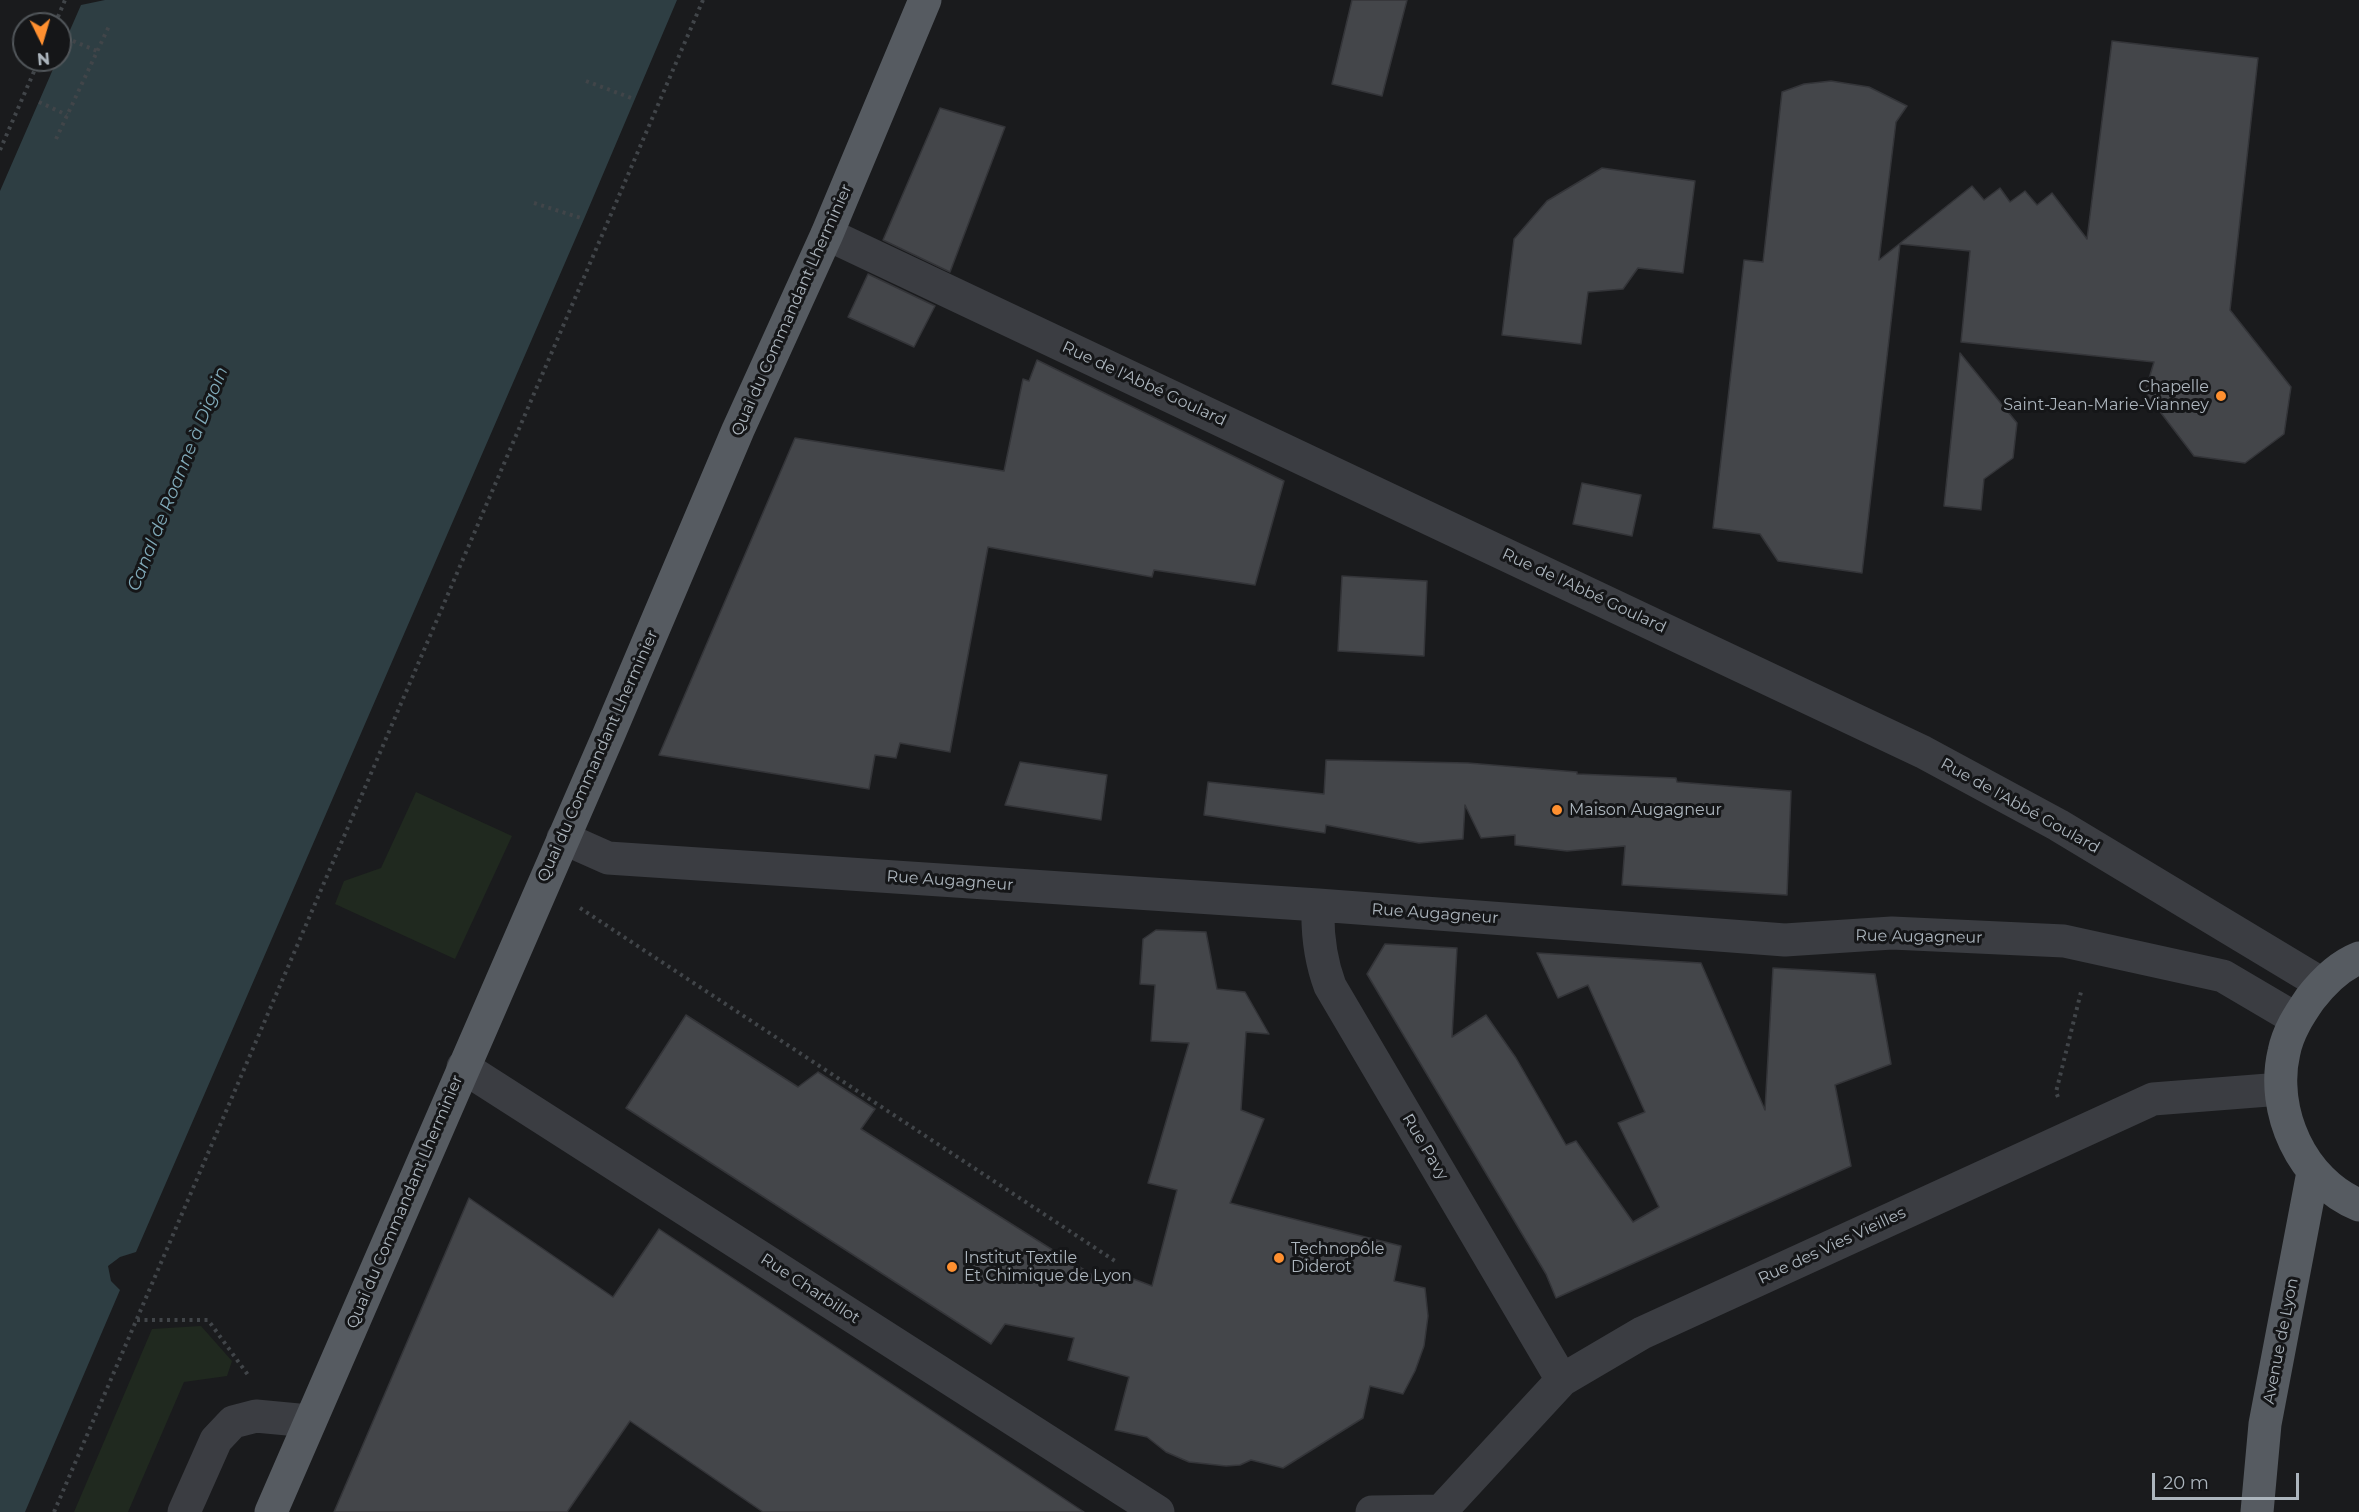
<!DOCTYPE html>
<html>
<head>
<meta charset="utf-8">
<style>
  body { margin:0 }
  #map { position:relative; width:2359px; height:1512px; overflow:hidden; background:#1a1b1d; font-family:Montserrat,sans-serif }
  canvas { display:block }
  .north { position:absolute; left:12px; top:12px; width:60px; height:60px; box-sizing:border-box; background:#151618; border:2px solid #51565a; border-radius:50%; rotate:175deg; font-size:16px; font-weight:700; line-height:24px; text-align:center; color:#acb5bd }
  .north::after { content:''; display:block; margin:auto; width:21px; height:27px; background:#ff9030; clip-path:polygon(50% 0,100% 100%,50% 72%,0 100%) }
  .scale { position:absolute; left:2152px; top:1473px; width:147px; height:27px; box-sizing:border-box; border:3px solid #acb5bd; border-top:0; padding-left:8px; font-size:18px; line-height:21px; white-space:nowrap; color:#acb5bd; -webkit-text-stroke:4px #151618; paint-order:stroke }
</style>
</head>
<body>
<div id="map">
<canvas width="2359" height="1512"></canvas>
<div class="north">N</div>
<div class="scale">20 m</div>
</div>
<script>
const ctx = document.querySelector('canvas').getContext('2d');
ctx.lineJoin = 'round';
function fillPath(path, color) {
  ctx.fillStyle = color;
  ctx.fill(path, 'evenodd');
}
function trace(path, color, width, dash) {
  ctx.strokeStyle = color;
  ctx.lineWidth = width;
  ctx.lineCap = dash ? 'butt' : 'round';
  ctx.setLineDash(dash || []);
  ctx.stroke(path);
}
function write(font, color, halo, rows, align = 'center') {
  ctx.font = font + ' Montserrat,sans-serif';
  ctx.lineWidth = 6;
  ctx.setLineDash([]);
  ctx.textBaseline = 'middle';
  ctx.strokeStyle = halo;
  ctx.fillStyle = color;
  for (const [text, x, y, turn = 0] of rows) {
    ctx.save();
    ctx.translate(x, y);
    ctx.rotate((+turn || 0) * Math.PI / 180);
    ctx.textAlign = isNaN(turn) ? turn : align;
    if (halo) ctx.strokeText(text, 0, 0);
    ctx.fillText(text, 0, 0);
    ctx.restore();
  }
}
fillPath(new Path2D(`
  M 416,792 L 512,836 L 455,959 L 335,904 L 344,881 L 381,868 Z
  M 201,1326 L 232,1361 L 227,1376 L 184,1382 L 128,1512 L 74,1512 L 152,1329 Z`), '#20291f');
fillPath(new Path2D(`
  M 105,0 L 677,0 L 584,219 L 136,1252 L 120,1257 L 108,1266 L 111,1281 L 120,1290 L 25,1512 L 0,1512 L 0,191 L 57,60 L 60,60 L 60,53 L 81,5 Z`), '#2e3e43');
const building = new Path2D(`
  M 1352,0 L 1407,0 L 1382,96 L 1332,84 Z
  M 2112,41 L 2258,58 L 2230,310 L 2291,387 L 2284,434 L 2245,463 L 2194,456 L 2145,392 L 2154,362 L 1961,342 L 1970,251 L 1900,244 L 1862,573 L 1778,561 L 1760,534 L 1713,528 L 1744,260 L 1763,262 L 1782,92 L 1804,84 L 1831,81 L 1869,87 L 1907,106 L 1896,122 L 1879,260 L 1972,186 L 1984,200 L 2000,188 L 2010,202 L 2025,191 L 2037,205 L 2052,193 L 2087,239 Z
  M 940,108 L 1005,127 L 950,272 L 883,240 Z
  M 1602,168 L 1695,181 L 1683,273 L 1638,268 L 1623,289 L 1588,292 L 1581,344 L 1502,335 L 1514,239 L 1547,201 Z
  M 868,274 L 935,306 L 914,347 L 848,317 Z
  M 1960,353 L 2017,423 L 2013,458 L 1984,479 L 1981,510 L 1944,506 Z
  M 1037,360 L 1284,481 L 1255,585 L 1154,570 L 1152,577 L 988,547 L 950,752 L 900,743 L 896,758 L 875,755 L 869,789 L 659,755 L 795,438 L 1004,471 L 1023,379 L 1029,381 Z
  M 1582,483 L 1641,495 L 1632,536 L 1573,524 Z
  M 1342,576 L 1427,581 L 1424,656 L 1338,651 Z
  M 1326,760 L 1468,763 L 1577,772 L 1577,774 L 1676,778 L 1677,782 L 1791,791 L 1787,895 L 1622,885 L 1625,846 L 1567,851 L 1515,845 L 1515,835 L 1481,838 L 1465,805 L 1463,839 L 1419,843 L 1326,825 L 1325,833 L 1204,815 L 1208,782 L 1324,794 Z
  M 1020,762 L 1107,775 L 1101,820 L 1005,805 Z
  M 1156,930 L 1206,932 L 1217,989 L 1245,992 L 1269,1034 L 1246,1032 L 1241,1110 L 1264,1119 L 1230,1203 L 1401,1246 L 1394,1281 L 1425,1288 L 1428,1316 L 1424,1346 L 1415,1371 L 1403,1394 L 1370,1386 L 1363,1418 L 1283,1468 L 1251,1460 L 1240,1465 L 1226,1466 L 1189,1462 L 1166,1452 L 1147,1437 L 1115,1430 L 1129,1377 L 1068,1360 L 1074,1338 L 1005,1324 L 991,1344 L 626,1108 L 686,1015 L 798,1087 L 818,1072 L 875,1109 L 861,1129 L 1105,1283 L 1110,1270 L 1152,1286 L 1177,1190 L 1148,1183 L 1189,1043 L 1151,1041 L 1155,985 L 1140,984 L 1143,939 Z
  M 1385,944 L 1457,948 L 1452,1037 L 1486,1015 L 1516,1058 L 1566,1145 L 1576,1141 L 1633,1222 L 1659,1207 L 1618,1123 L 1645,1112 L 1588,985 L 1558,998 L 1537,953 L 1701,963 L 1765,1110 L 1773,968 L 1875,974 L 1891,1064 L 1835,1085 L 1851,1166 L 1556,1298 L 1546,1274 L 1367,974 Z
  M 469,1198 L 613,1297 L 659,1229 L 1084,1512 L 763,1512 L 630,1421 L 567,1512 L 334,1512 Z`);
fillPath(building, '#44464a');
trace(building, '#343539', 1.5);
trace(new Path2D(`
  M 55,24 L 65,0
  M 66,38 L 97,51
  M 586,81 L 634,99
  M 39,102 L 67,115
  M 56,139 L 110,24
  M 0,150 L 39,60
  M 534,203 L 584,219
  M 580,908 L 1115,1261
  M 2058,1097 L 2056,1092 L 2082,988
  M 137,1320 L 208,1320 L 248,1375
  M 54,1512 L 703,0`), '#414549', 4, [3, 4.5]);
trace(new Path2D(`
  M 827,234 L 1923,752 L 2058,825 L 2322,984
  M 563,838 L 608,858 L 1318,905 L 1785,940 L 1892,933 L 2064,941 L 2223,976 L 2296,1019
  M 1318,905 C 1317,934 1320,959 1330,986 L 1562,1380
  M 463,1067 L 1158,1512
  M 184,1512 L 216,1440 L 233,1422 L 256,1416 L 309,1421
  M 1372,1512 L 1441,1511
  M 1440,1512 L 1562,1380 L 1642,1333 L 2153,1099 L 2281,1089`), '#3b3d42', 33);
trace(new Path2D(`
  M 2359,958 C 2339,966 2323,982 2310,999 C 2299,1015 2288,1032 2284,1052 C 2270,1111 2302,1182 2359,1205
  M 271,1512 L 609,734 L 738,430 L 827,234 L 925,0
  M 2257,1512 L 2265,1424 L 2313,1172`), '#565b61', 33);
for (const [x, y, r, color] of [
  [2221,396,6,"#ff9030"],
  [1557,810,6,"#ff9030"],
  [1279,1258,6,"#ff9030"],
  [952,1267,6,"#ff9030"]
]) {
  const dot = new Path2D();
  dot.arc(x, y, r, 0, 2 * Math.PI);
  ctx.fillStyle = color;
  ctx.fill(dot);
  trace(dot, '#151618', 2);
}
write('16px', '#acb5bd', '#151618', [
  ["Quai du Commandant Lherminier",792,310,-66],
  ["Rue de l'Abbé Goulard",1144,384,25],
  ["Rue de l'Abbé Goulard",1584,591,25],
  ["Quai du Commandant Lherminier",598,756,-66],
  ["Rue de l'Abbé Goulard",2020,806,29],
  ["Rue Augagneur",950,881,4],
  ["Rue Augagneur",1435,914,4],
  ["Rue Augagneur",1919,937,1],
  ["Rue Pavy",1425,1147,59],
  ["Quai du Commandant Lherminier",405,1202,-67],
  ["Rue des Vies Vieilles",1832,1246,-25],
  ["Rue Charbillot",810,1289,33],
  ["Avenue de Lyon",2281,1341,-79]
]);
write('16px', '#acb5bd', '#151618', [
  ["Chapelle",2209,387,"right"],
  ["Saint-Jean-Marie-Vianney",2209,405,"right"],
  ["Maison Augagneur",1569,810],
  ["Technopôle",1291,1249],
  ["Diderot",1291,1267],
  ["Institut Textile",964,1258],
  ["Et Chimique de Lyon",964,1276]
], 'left');
write('italic 18px', '#81abba', '#151618', [
  ["Canal de Roanne à Digoin",178,479,-68]
]);
</script>
</body>
</html>
